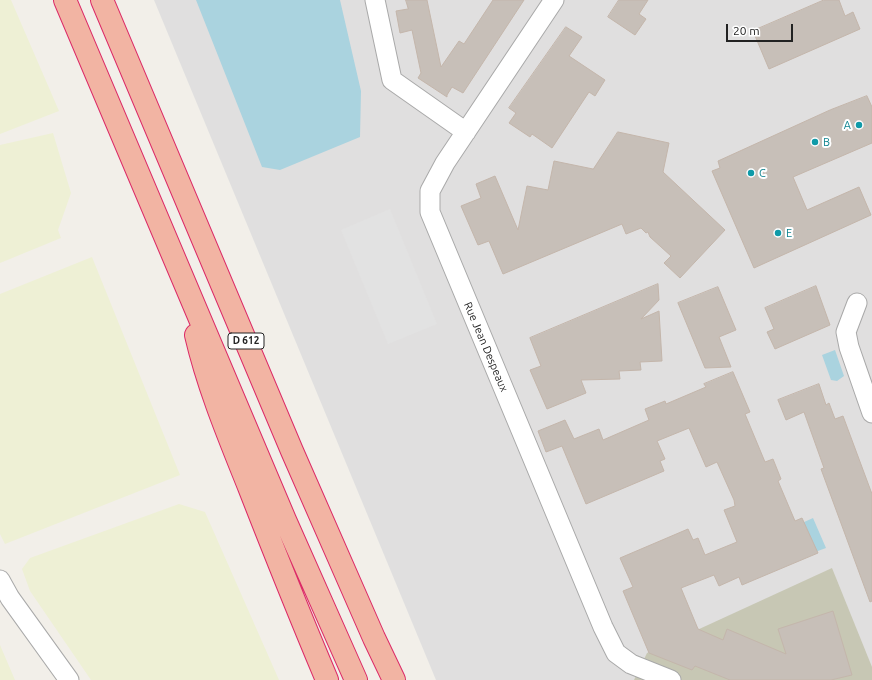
<!DOCTYPE html>
<html>
<head>
<meta charset="utf-8">
<style>
  body { margin:0 }
  #map { position:relative; width:872px; height:680px; overflow:hidden; background:#f2efe9; font-family:Ubuntu,sans-serif }
  canvas { display:block }
  .scale { position:absolute; left:726px; top:24px; width:67px; height:18px; box-sizing:border-box; border:2px solid #222; border-top:0; padding-left:5px; font-size:12px; line-height:14px; white-space:nowrap; color:#222; -webkit-text-stroke:3px #fff; paint-order:stroke }
</style>
</head>
<body>
<div id="map">
<canvas width="872" height="680"></canvas>
<div class="scale">20 m</div>
</div>
<script>
const ctx = document.querySelector('canvas').getContext('2d');
ctx.lineJoin = 'round';
function fillPath(path, color) {
  ctx.fillStyle = color;
  ctx.fill(path, 'evenodd');
}
function trace(path, color, width, dash) {
  ctx.strokeStyle = color;
  ctx.lineWidth = width;
  ctx.lineCap = dash ? 'butt' : 'round';
  ctx.setLineDash(dash || []);
  ctx.stroke(path);
}
function write(font, color, halo, rows, align = 'center') {
  ctx.font = font + ' Ubuntu,sans-serif';
  ctx.lineWidth = 4;
  ctx.setLineDash([]);
  ctx.textBaseline = 'middle';
  ctx.strokeStyle = halo;
  ctx.fillStyle = color;
  for (const [text, x, y, turn = 0] of rows) {
    ctx.save();
    ctx.translate(x, y);
    ctx.rotate((+turn || 0) * Math.PI / 180);
    ctx.textAlign = isNaN(turn) ? turn : align;
    if (halo) ctx.strokeText(text, 0, 0);
    ctx.fillText(text, 0, 0);
    ctx.restore();
  }
}
fillPath(new Path2D(`
  M 154,0 L 872,0 L 872,680 L 436,680 Z`), '#e0dfdf');
fillPath(new Path2D(`
  M 832,568 L 872,667 L 872,680 L 634,680 L 647,653 Z`), '#c7c7b4');
fillPath(new Path2D(`
  M 0,0 L 11,0 L 59,111 L 0,134 Z
  M 53,133 L 71,193 L 58,230 L 61,238 L 0,263 L 0,145 Z
  M 92,257 L 180,475 L 5,544 L 0,534 L 0,294 Z
  M 179,504 L 205,512 L 279,680 L 91,680 L 30,591 L 22,569 L 30,558 Z
  M 0,645 L 15,680 L 0,680 Z`), '#eef0d5');
fillPath(new Path2D(`
  M 390,209 L 437,324 L 388,344 L 341,230 Z`), '#e2e2e2');
fillPath(new Path2D(`
  M 196,0 L 340,0 L 361,91 L 360,137 L 280,170 L 262,167 Z
  M 835,350 L 844,376 L 837,381 L 831,380 L 822,355 Z
  M 813,518 L 826,548 L 815,552 L 802,523 Z`), '#aad3df');
const building = new Path2D(`
  M 406,0 L 427,0 L 441,67 L 459,41 L 464,44 L 493,0 L 524,0 L 463,93 L 452,87 L 447,95 L 447,97 L 418,78 L 421,73 L 412,30 L 400,33 L 396,11 L 408,9 Z
  M 619,0 L 648,0 L 639,14 L 646,19 L 635,35 L 608,17 Z
  M 824,0 L 839,0 L 845,16 L 853,12 L 860,29 L 769,69 L 753,31 Z
  M 566,27 L 582,37 L 569,56 L 605,80 L 595,96 L 589,92 L 552,148 L 532,134 L 530,137 L 509,123 L 516,113 L 509,108 Z
  M 867,96 L 872,107 L 872,143 L 793,177 L 807,210 L 859,187 L 871,215 L 754,268 L 712,171 L 720,168 L 718,161 L 830,110 Z
  M 618,132 L 669,143 L 663,172 L 725,230 L 680,278 L 664,263 L 671,256 L 650,237 L 648,232 L 646,233 L 641,228 L 626,234 L 622,224 L 503,274 L 489,241 L 478,245 L 461,206 L 481,198 L 476,184 L 495,176 L 518,230 L 527,186 L 548,190 L 554,161 L 593,169 Z
  M 658,284 L 659,300 L 641,319 L 659,311 L 662,361 L 640,362 L 641,370 L 619,371 L 620,379 L 581,380 L 586,393 L 547,409 L 530,370 L 541,366 L 530,338 Z
  M 816,286 L 830,325 L 775,349 L 767,332 L 774,329 L 765,308 Z
  M 718,287 L 736,330 L 719,337 L 731,367 L 705,368 L 678,303 Z
  M 733,372 L 750,412 L 745,414 L 765,462 L 773,459 L 781,479 L 778,481 L 795,521 L 802,518 L 818,553 L 742,585 L 739,577 L 719,586 L 714,575 L 681,588 L 698,629 L 723,640 L 727,629 L 786,654 L 778,629 L 833,611 L 852,675 L 831,680 L 730,680 L 695,666 L 692,670 L 649,653 L 623,591 L 633,587 L 620,558 L 688,529 L 693,540 L 698,538 L 705,555 L 737,542 L 724,510 L 735,506 L 734,500 L 717,462 L 706,467 L 689,428 L 657,441 L 665,459 L 660,461 L 664,471 L 586,504 L 562,446 L 546,452 L 538,431 L 565,420 L 574,439 L 599,429 L 603,440 L 649,420 L 645,409 L 665,401 L 666,404 L 706,387 L 704,384 Z
  M 819,384 L 826,405 L 829,403 L 835,419 L 843,416 L 872,494 L 872,601 L 870,602 L 821,469 L 824,468 L 804,412 L 786,420 L 778,400 Z`);
fillPath(building, '#c7bfb8');
trace(building, '#c4b6ab', 1);
const minor = new Path2D(`
  M 375,0 L 392,80 L 466,132
  M 554,0 L 445,163 L 430,191 L 430,212 L 603,627 L 616,653 L 631,664 L 671,680
  M 857,303 L 846,332 L 849,347 L 872,413
  M 0,580 L 10,598 L 69,680`);
const trunk = new Path2D(`
  M 65,0 L 285,520 L 356,680
  M 102,0 L 292,451 L 374,638 L 394,680
  M 196,335 C 208,387 229,437 249,487 C 274,551 300,616 327,680`);
trace(minor, '#a9a9a9', 21);
trace(trunk, '#dc2a67', 24);
trace(minor, '#fff', 19);
trace(trunk, '#f2b4a3', 22);
for (const [x, y, r, color] of [
  [859,125,4,"#0f9aa8"],
  [815,142,4,"#0f9aa8"],
  [751,173,4,"#0f9aa8"],
  [778,233,4,"#0f9aa8"]
]) {
  const dot = new Path2D();
  dot.arc(x, y, r, 0, 2 * Math.PI);
  ctx.fillStyle = color;
  ctx.fill(dot);
  trace(dot, '#fff', 1.5);
}
for (const [x, y, w] of [
  [246,341,36]
]) {
  const box = new Path2D();
  box.roundRect(x - w / 2, y - 8, w, 16, 3);
  ctx.fillStyle = '#fff';
  ctx.fill(box);
  trace(box, '#222', 1);
}
write('bold 10px', '#222', null, [
  ["D 612",246,341]
]);
write('11px', '#0d838f', '#fff', [
  ["A",851,125,"right"],
  ["B",823,142],
  ["C",759,173],
  ["E",786,233]
], 'left');
write('11px', '#222', '#fff', [
  ["Rue Jean Despeaux",486,347,67]
]);
</script>
</body>
</html>
